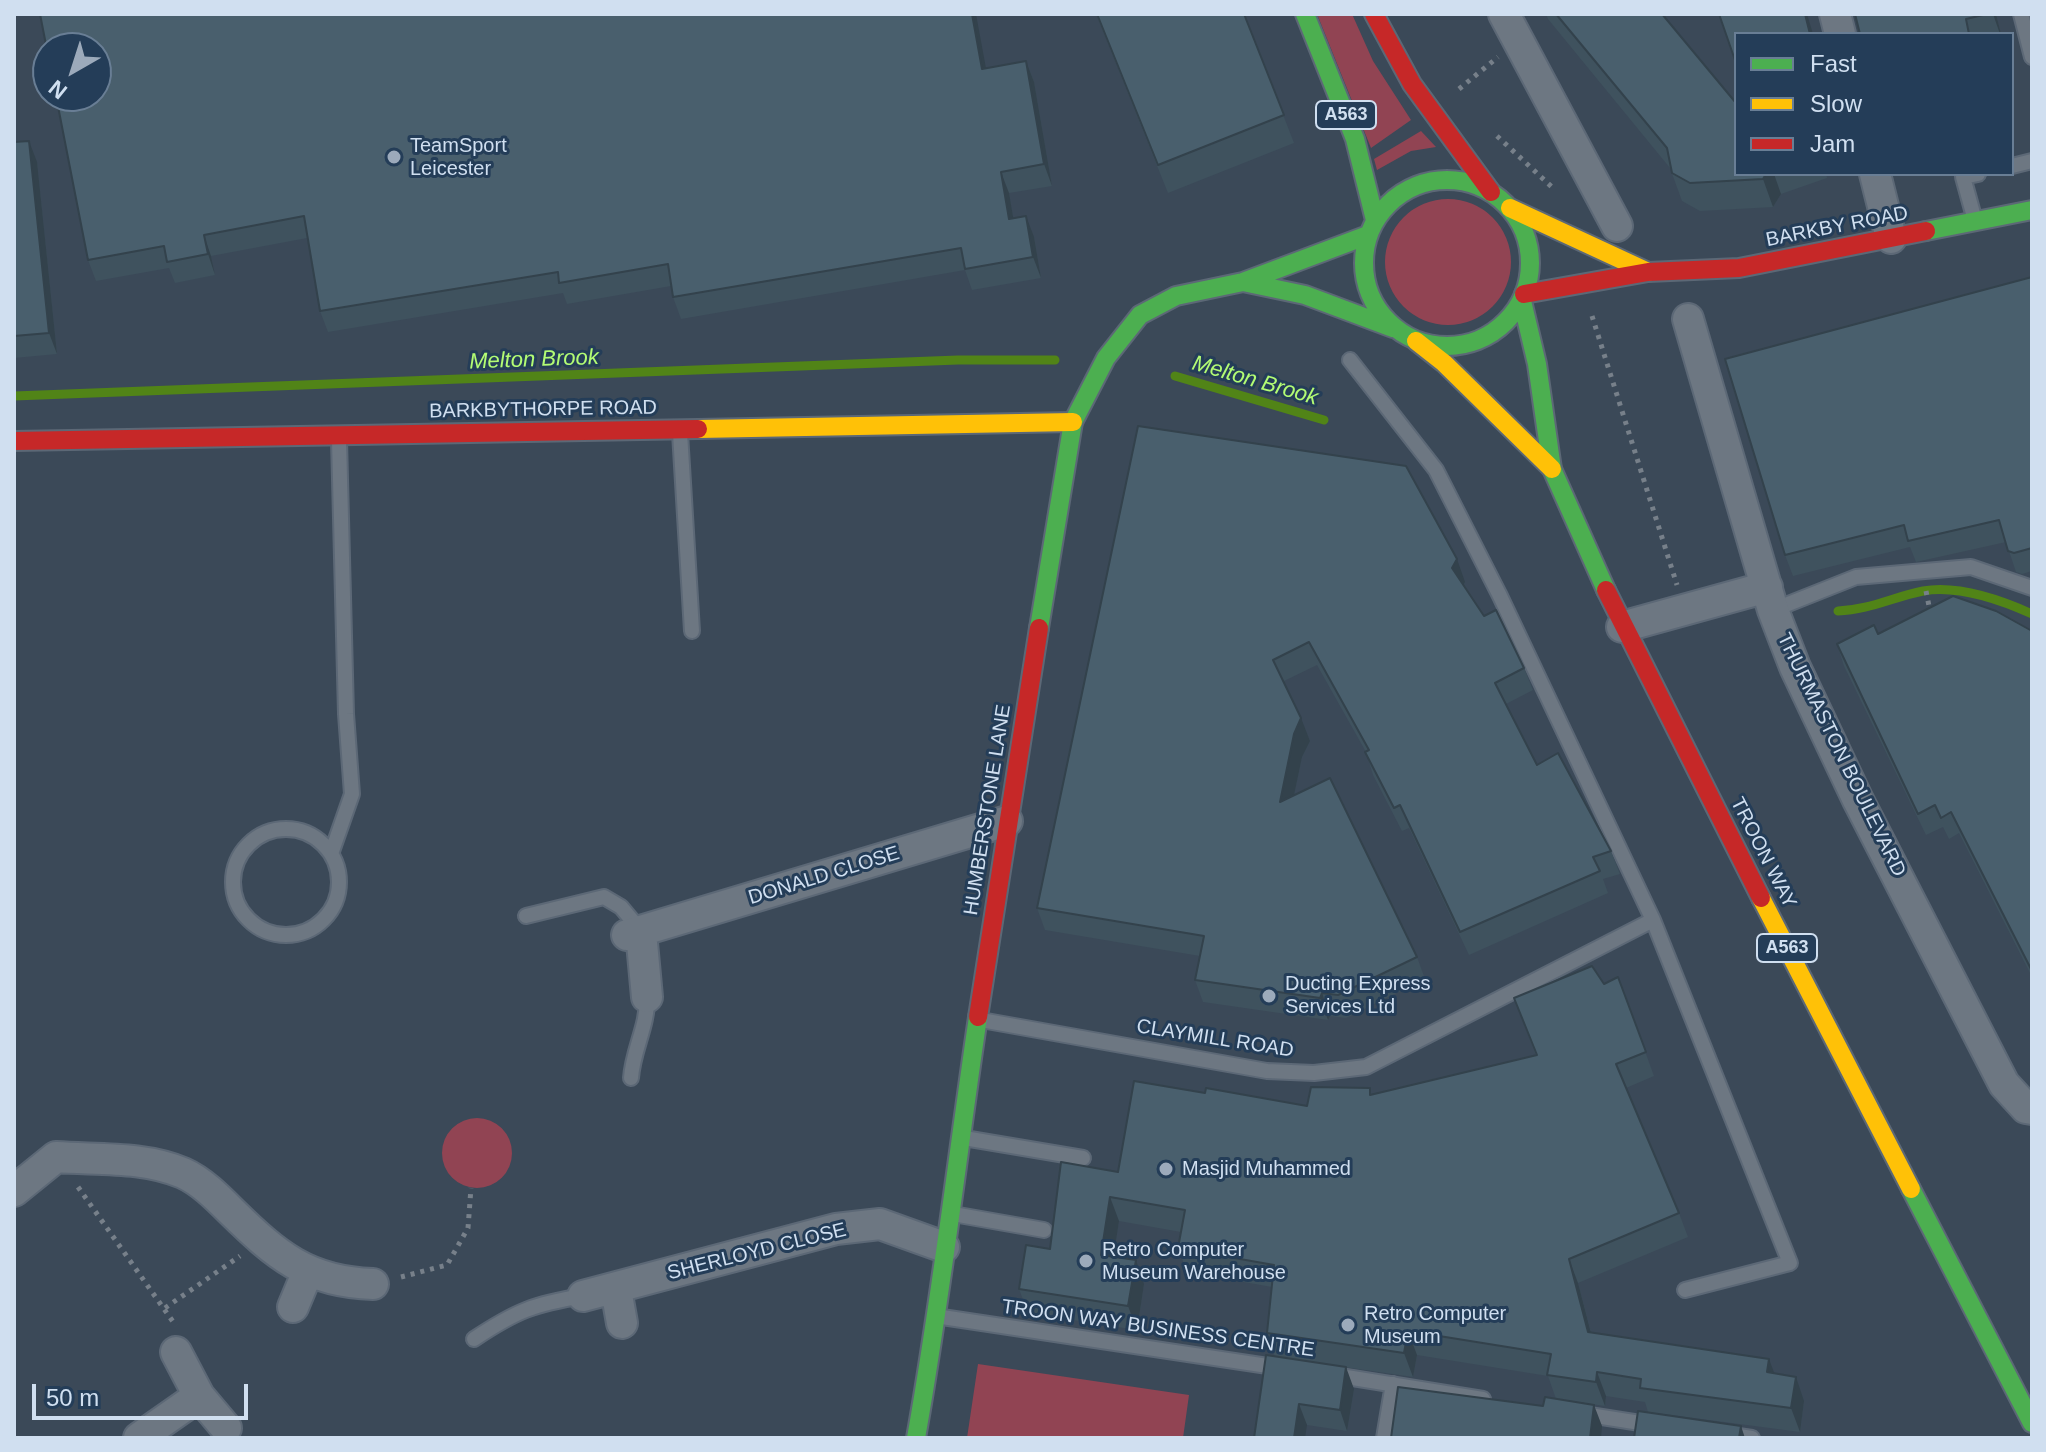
<!DOCTYPE html>
<html>
<head>
<meta charset="utf-8">
<style>
  body { margin:0 }
  #map { position:relative; width:2046px; height:1452px; overflow:hidden; background:#3b4958; font-family:Arial,sans-serif }
  canvas { display:block }
  .frame { position:absolute; inset:0; border:16px solid #d0dff0; pointer-events:none }
  .legend { position:absolute; left:1734px; top:32px; width:280px; height:144px; box-sizing:border-box; background:#243d58; border:2px solid #697e95; margin:0; padding:10px 14px; list-style:none; font-size:24px; color:#d0dff0 }
  .legend li { display:flex; align-items:center; gap:16px; height:40px }
  .legend b { width:40px; border:2px solid #697e95 }
  .north { position:absolute; left:32px; top:32px; width:80px; height:80px; box-sizing:border-box; background:#243d58; border:2px solid #697e95; border-radius:50%; rotate:219deg; font-size:22px; font-weight:700; line-height:32px; text-align:center; color:#d0dff0 }
  .north::after { content:''; display:block; margin:auto; width:28px; height:36px; background:#9caabb; clip-path:polygon(50% 0,100% 100%,50% 72%,0 100%) }
  .scale { position:absolute; left:32px; top:1384px; width:216px; height:36px; box-sizing:border-box; border:4px solid #d0dff0; border-top:0; padding-left:10px; font-size:24px; line-height:28px; white-space:nowrap; color:#d0dff0; -webkit-text-stroke:6px #243d58; paint-order:stroke }
</style>
</head>
<body>
<div id="map">
<canvas width="2046" height="1452"></canvas>
<div class="frame"></div>
<ul class="legend">
<li><b style="height:10px;background:#4caf50"></b>Fast</li>
<li><b style="height:10px;background:#ffc107"></b>Slow</li>
<li><b style="height:10px;background:#c62828"></b>Jam</li>
</ul>
<div class="north">N</div>
<div class="scale">50 m</div>
</div>
<script>
const ctx = document.querySelector('canvas').getContext('2d');
ctx.lineJoin = 'round';
function fillPath(path, color) {
  ctx.fillStyle = color;
  ctx.fill(path, 'evenodd');
}
function trace(path, color, width, dash) {
  ctx.strokeStyle = color;
  ctx.lineWidth = width;
  ctx.lineCap = dash ? 'butt' : 'round';
  ctx.setLineDash(dash || []);
  ctx.stroke(path);
}
function write(font, color, halo, rows, align = 'center') {
  ctx.font = font + ' Arial,sans-serif';
  ctx.lineWidth = 6;
  ctx.setLineDash([]);
  ctx.textBaseline = 'middle';
  ctx.strokeStyle = halo;
  ctx.fillStyle = color;
  for (const [text, x, y, turn = 0] of rows) {
    ctx.save();
    ctx.translate(x, y);
    ctx.rotate((+turn || 0) * Math.PI / 180);
    ctx.textAlign = isNaN(turn) ? turn : align;
    if (halo) ctx.strokeText(text, 0, 0);
    ctx.fillText(text, 0, 0);
    ctx.restore();
  }
}
fillPath(new Path2D(`
  M 1317,14 L 1352,14 L 1373,61 L 1411,120 L 1371,148 Z
  M 1421,131 L 1436,147 L 1411,151 L 1377,170 L 1374,159 Z
  M1385 262a63 63 0 1 1 126 0a63 63 0 1 1-126 0Z
  M442 1153a35 35 0 1 1 70 0a35 35 0 1 1-70 0Z
  M 978,1364 L 1189,1395 L 1183,1438 L 967,1438 Z`), '#914453');
trace(new Path2D(`
  M 1175,376 L 1324,420
  M 14,396 L 958,360 L 1055,360
  M 1838,611 C 1869,610 1893,597 1923,591 C 1957,585 2001,600 2032,614`), '#518417', 9);
const lane = new Path2D(`
  M 2021,14 L 2032,57
  M 2012,166 L 2032,161
  M 1974,217 L 1963,177 L 1978,174
  M 1350,360 L 1436,470 L 1500,596 L 1653,920 L 1790,1263 L 1685,1290
  M 680,433 L 692,631
  M 1773,610 L 1856,577 L 1971,567 L 2032,588
  M233 882a53 53 0 1 1 106 0a53 53 0 1 1-106 0Z
  M 331,854 L 352,794 L 346,714 L 339,440
  M 526,916 L 604,897 L 621,907 L 641,931
  M 981,1020 L 1267,1071 L 1314,1073 L 1366,1067 L 1653,920
  M 631,1078 C 633,1049 648,1026 647,997
  M 964,1138 L 1083,1158
  M 953,1214 L 1044,1230
  M 942,1317 L 1281,1368
  M 474,1339 C 516,1311 534,1304 583,1296
  M 1334,1375 L 1483,1399
  M 1583,1414 L 1653,1425
  M 1725,1434 L 1752,1438
  M 1384,1438 L 1393,1384`);
const street = new Path2D(`
  M 1504,14 L 1617,226
  M 1835,14 L 1840,34
  M 1875,174 L 1891,238
  M 1688,319 L 1773,610 L 1795,667 L 1858,800 L 2004,1084 L 2026,1108 L 2032,1109
  M 1622,627 L 1767,587
  M 641,932 L 647,997
  M 627,935 L 1007,821
  M 14,1191 L 56,1157 C 97,1160 144,1156 183,1173 C 201,1181 217,1197 231,1211 C 276,1255 307,1282 373,1284
  M 616,1289 L 622,1323
  M 583,1296 L 836,1229 L 880,1224 L 944,1247
  M 293,1307 L 308,1271
  M 176,1352 L 199,1396 L 226,1428
  M 139,1438 L 199,1396`);
const fast = new Path2D(`
  M 1305,14 L 1355,139 L 1375,220
  M1364 263a83 83 0 1 1 166 0a83 83 0 1 1-166 0Z
  M 1926,231 L 2032,210
  M 1243,282 L 1305,295 L 1393,328
  M 1522,301 L 1537,364 L 1552,469 L 1606,590
  M 1039,628 L 1073,422 L 1106,358 L 1140,315 L 1176,296 L 1243,282 L 1368,235
  M 1911,1189 L 2032,1423
  M 916,1438 C 941,1299 957,1158 978,1017`);
const slow = new Path2D(`
  M 1510,208 L 1648,272
  M 1416,341 L 1444,363 L 1552,469
  M 698,429 L 1073,422
  M 1761,898 L 1911,1189`);
const jam = new Path2D(`
  M 1374,14 L 1412,84 L 1491,192
  M 1524,294 L 1648,272 L 1739,268 L 1926,231
  M 14,441 L 698,429
  M 1606,590 L 1761,898
  M 978,1017 L 1039,628`);
trace(lane, '#5c6876', 18);
trace(street, '#5c6876', 34);
trace(fast, '#5c6876', 22);
trace(slow, '#5c6876', 22);
trace(jam, '#5c6876', 22);
trace(new Path2D(`
  M 1459,89 L 1498,57
  M 1497,136 L 1554,189
  M 1592,316 L 1677,585
  M 1926,591 L 1929,606
  M 78,1187 L 176,1326
  M 401,1277 L 447,1265 L 468,1228 L 471,1188
  M 165,1308 L 240,1256`), '#77808a', 5, [4, 6]);
trace(lane, '#6d7782', 14);
trace(street, '#6d7782', 30);
trace(fast, '#4caf50', 18);
trace(slow, '#ffc107', 18);
trace(jam, '#c62828', 18);
fillPath(new Path2D(`
  M 1096,14 L 1244,14 L 1294,143 L 1168,193 Z
  M 1546,14 L 1662,14 L 1736,174 L 1826,174 L 1827,178 L 1781,194 L 1773,207 L 1700,211 L 1682,201 L 1670,168 L 1548,19 Z
  M 1855,14 L 1996,14 L 2001,34 L 1860,34 Z
  M 1026,61 L 1034,82 L 1052,186 L 1009,193 L 1013,218 L 1034,237 L 1041,278 L 972,290 L 965,270 L 681,319 L 673,297 L 671,286 L 567,304 L 563,293 L 328,332 L 320,311 L 307,238 L 211,256 L 215,275 L 175,283 L 169,268 L 96,281 L 88,260 L 986,68 Z
  M 14,142 L 37,162 L 57,354 L 14,358 Z
  M 2032,277 L 2032,571 L 2022,574 L 2016,572 L 2006,542 L 1916,562 L 1910,547 L 1793,576 L 1785,555 Z
  M 1138,426 L 1465,582 L 1463,585 L 1484,616 L 1524,668 L 1533,690 L 1506,704 L 1537,765 L 1611,851 L 1620,874 L 1603,879 L 1608,893 L 1469,955 L 1409,828 L 1402,831 L 1373,775 L 1366,752 L 1317,665 L 1284,681 L 1310,741 L 1302,757 L 1294,795 L 1417,957 L 1425,979 L 1346,1018 L 1330,1016 L 1328,1020 L 1203,1002 L 1195,980 L 1200,956 L 1045,930 L 1037,908 Z
  M 2032,631 L 2032,977 L 1959,833 L 1949,839 L 1943,827 L 1926,835 L 1844,666 L 1837,644 L 1878,634 Z
  M 1618,977 L 1654,1076 L 1626,1088 L 1679,1213 L 1688,1237 L 1578,1283 L 1591,1332 L 1774,1374 L 1804,1401 L 1800,1432 L 1648,1412 L 1645,1402 L 1606,1396 L 1605,1406 L 1556,1399 L 1548,1376 L 1417,1355 L 1413,1377 L 1275,1357 L 1267,1333 L 1272,1287 L 1187,1272 L 1178,1248 L 1181,1232 L 1119,1221 L 1113,1257 L 1144,1284 L 1137,1330 L 1028,1313 L 1019,1289 L 1050,1249 L 1118,1172 L 1205,1093 L 1307,1106 L 1372,1094 L 1536,1056 L 1514,998 L 1604,984 Z
  M 1266,1355 L 1354,1389 L 1347,1431 L 1307,1425 Z`), '#3f525e');
fillPath(new Path2D(`
  M 972,14 L 976,14 L 990,90 L 982,69 Z
  M 1805,14 L 1807,14 L 1813,34 L 1810,34 Z
  M 1993,14 L 1996,14 L 2001,34 L 2000,34 Z
  M 1026,61 L 1034,82 L 1052,186 L 1044,164 Z
  M 29,141 L 37,162 L 57,354 L 49,333 Z
  M 1001,172 L 1009,193 L 1017,240 L 1009,219 Z
  M 1766,174 L 1774,174 L 1781,194 L 1773,207 L 1763,179 Z
  M 1026,216 L 1034,237 L 1041,278 L 1033,257 Z
  M 204,235 L 211,256 L 215,275 L 208,254 Z
  M 1457,559 L 1465,582 L 1460,591 L 1452,568 Z
  M 1301,718 L 1310,741 L 1302,757 L 1288,824 L 1280,802 L 1294,734 Z
  M 1322,993 L 1330,1016 L 1328,1020 L 1320,998 Z
  M 1110,1197 L 1119,1221 L 1110,1279 L 1101,1255 Z
  M 1569,1259 L 1578,1283 L 1597,1356 L 1588,1332 Z
  M 1136,1260 L 1144,1284 L 1137,1330 L 1128,1306 Z
  M 1408,1331 L 1417,1355 L 1413,1377 L 1404,1353 Z
  M 1769,1359 L 1778,1383 L 1767,1372 Z
  M 1346,1367 L 1354,1389 L 1347,1431 L 1340,1410 Z
  M 1597,1372 L 1606,1396 L 1605,1406 L 1596,1382 Z
  M 1796,1377 L 1804,1401 L 1800,1432 L 1791,1408 Z
  M 1299,1404 L 1307,1425 L 1305,1438 L 1294,1438 Z
  M 1594,1405 L 1602,1426 L 1601,1438 L 1590,1438 Z
  M 1741,1426 L 1745,1438 L 1739,1438 Z`), '#33424c');
const building = new Path2D(`
  M 40,14 L 972,14 L 982,69 L 1026,61 L 1044,164 L 1001,172 L 1009,219 L 1026,216 L 1033,257 L 965,269 L 961,248 L 673,297 L 668,264 L 559,283 L 558,272 L 320,311 L 304,216 L 204,235 L 208,254 L 167,262 L 164,246 L 88,260 L 56,96 L 96,96 L 96,48 L 48,48 L 48,55 Z
  M 1097,14 L 1244,14 L 1284,115 L 1158,165 Z
  M 1556,14 L 1662,14 L 1736,103 L 1736,174 L 1766,174 L 1763,179 L 1690,183 L 1672,173 L 1667,148 Z
  M 1719,14 L 1805,14 L 1810,34 L 1736,34 L 1736,63 Z
  M 1855,14 L 1987,14 L 1966,19 L 1969,34 L 1860,34 Z
  M 29,141 L 49,333 L 14,336 L 14,142 Z
  M 2032,277 L 2032,548 L 2014,553 L 2008,551 L 1999,520 L 1908,541 L 1904,525 L 1785,555 L 1725,359 Z
  M 1138,426 L 1406,466 L 1457,559 L 1452,568 L 1484,616 L 1496,610 L 1524,668 L 1495,683 L 1537,765 L 1558,753 L 1611,851 L 1593,857 L 1600,871 L 1460,932 L 1400,805 L 1394,808 L 1365,752 L 1369,750 L 1309,642 L 1273,660 L 1301,718 L 1294,734 L 1280,802 L 1330,778 L 1417,957 L 1338,995 L 1322,993 L 1320,998 L 1195,980 L 1204,936 L 1037,908 Z
  M 1953,596 L 1996,611 L 2032,631 L 2032,971 L 1951,812 L 1941,818 L 1935,805 L 1918,814 L 1837,644 L 1874,625 L 1878,634 Z
  M 1592,966 L 1604,984 L 1618,977 L 1646,1052 L 1616,1064 L 1679,1213 L 1569,1259 L 1588,1332 L 1769,1359 L 1767,1372 L 1796,1377 L 1791,1408 L 1640,1388 L 1641,1379 L 1597,1372 L 1596,1382 L 1547,1375 L 1551,1354 L 1408,1331 L 1404,1353 L 1267,1333 L 1274,1265 L 1178,1248 L 1185,1210 L 1110,1197 L 1101,1255 L 1136,1260 L 1128,1306 L 1019,1289 L 1026,1245 L 1050,1249 L 1061,1162 L 1118,1172 L 1134,1081 L 1205,1093 L 1206,1088 L 1307,1106 L 1311,1087 L 1370,1088 L 1370,1095 L 1537,1055 L 1514,998 Z
  M 1266,1355 L 1346,1367 L 1340,1410 L 1299,1404 L 1294,1438 L 1254,1438 Z
  M 1398,1387 L 1543,1406 L 1545,1397 L 1594,1405 L 1590,1438 L 1391,1438 Z
  M 1638,1411 L 1741,1426 L 1739,1438 L 1634,1438 Z`);
fillPath(building, '#495f6d');
trace(building, '#33424c', 2);
for (const [x, y, r, color] of [
  [394,157,8,"#9caabb"],
  [1269,996,8,"#9caabb"],
  [1166,1169,8,"#9caabb"],
  [1086,1261,8,"#9caabb"],
  [1348,1325,8,"#9caabb"]
]) {
  const dot = new Path2D();
  dot.arc(x, y, r, 0, 2 * Math.PI);
  ctx.fillStyle = color;
  ctx.fill(dot);
  trace(dot, '#243d58', 3);
}
for (const [x, y, w] of [
  [1346,115,60],
  [1787,948,60]
]) {
  const box = new Path2D();
  box.roundRect(x - w / 2, y - 14, w, 28, 6);
  ctx.fillStyle = '#243d58';
  ctx.fill(box);
  trace(box, '#d0dff0', 2);
}
write('bold 18px', '#d0dff0', null, [
  ["A563",1346,115],
  ["A563",1787,948]
]);
write('20px', '#d0dff0', '#243d58', [
  ["TeamSport",410,146],
  ["Leicester",410,169],
  ["Ducting Express",1285,984],
  ["Services Ltd",1285,1007],
  ["Masjid Muhammed",1182,1169],
  ["Retro Computer",1102,1250],
  ["Museum Warehouse",1102,1273],
  ["Retro Computer",1364,1314],
  ["Museum",1364,1337]
], 'left');
write('20px', '#d0dff0', '#243d58', [
  ["BARKBY ROAD",1837,227,-11],
  ["BARKBYTHORPE ROAD",543,410,-1],
  ["THURMASTON BOULEVARD",1841,755,64],
  ["HUMBERSTONE LANE",988,810,-81],
  ["TROON WAY",1763,853,63],
  ["DONALD CLOSE",824,876,-17],
  ["CLAYMILL ROAD",1215,1039,9],
  ["SHERLOYD CLOSE",757,1252,-14],
  ["TROON WAY BUSINESS CENTRE",1158,1329,8]
]);
write('italic 22px', '#b3fc74', '#243d58', [
  ["Melton Brook",534,360,-2],
  ["Melton Brook",1255,381,16]
]);
</script>
</body>
</html>
